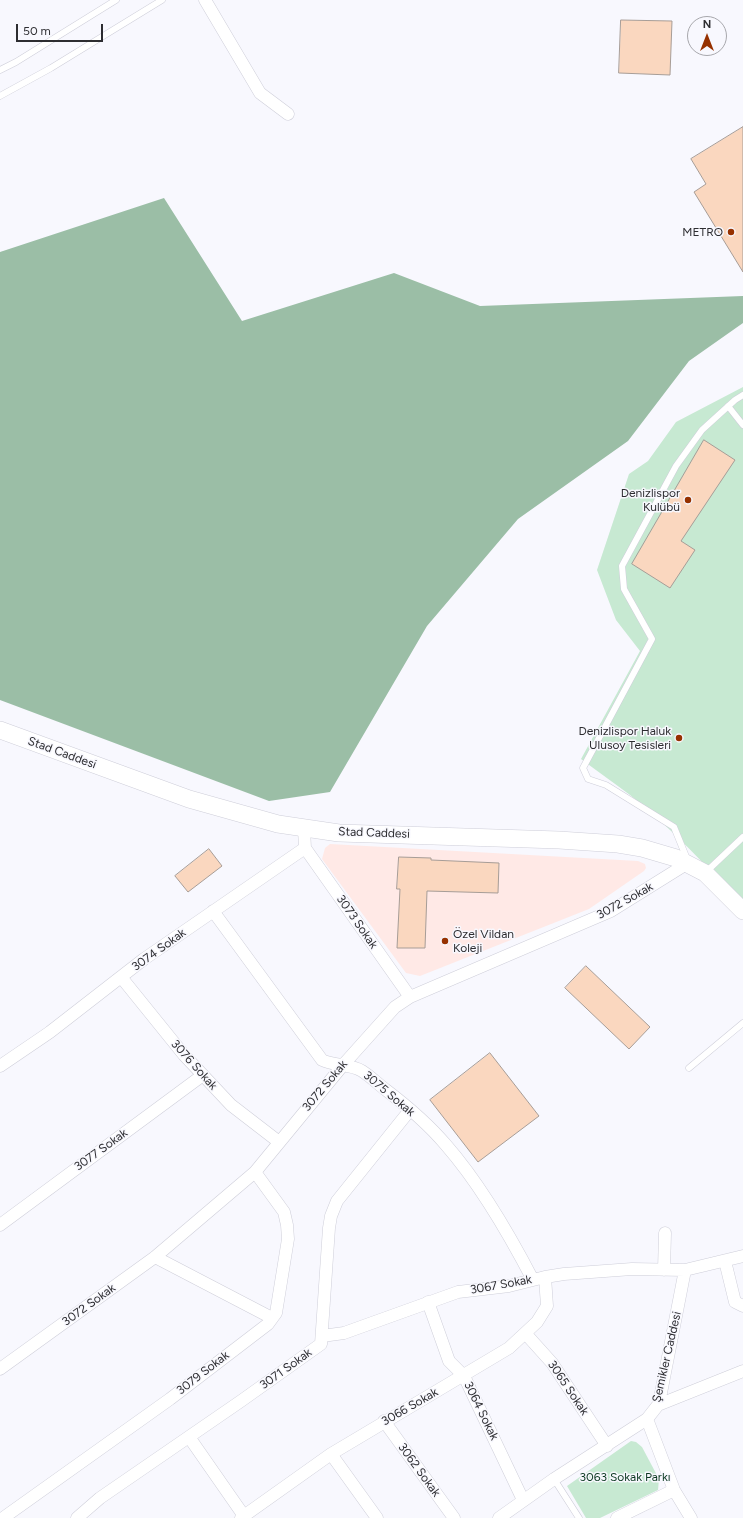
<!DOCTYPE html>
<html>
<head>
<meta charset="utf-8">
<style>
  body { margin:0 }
  #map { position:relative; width:743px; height:1518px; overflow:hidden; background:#f8f8fe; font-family:Figtree,sans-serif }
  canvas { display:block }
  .north { position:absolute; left:687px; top:16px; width:40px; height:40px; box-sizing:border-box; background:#f8f8fe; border:1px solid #a7a7ac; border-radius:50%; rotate:0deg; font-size:11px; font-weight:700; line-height:16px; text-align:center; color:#2d2d31 }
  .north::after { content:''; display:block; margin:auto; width:14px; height:18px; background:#963100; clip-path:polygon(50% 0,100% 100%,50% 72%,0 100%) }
  .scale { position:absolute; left:16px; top:24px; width:87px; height:18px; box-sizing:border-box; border:2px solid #2d2d31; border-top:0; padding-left:5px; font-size:12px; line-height:14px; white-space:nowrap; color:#2d2d31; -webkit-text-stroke:3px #f8f8fe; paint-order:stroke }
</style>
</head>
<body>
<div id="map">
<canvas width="743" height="1518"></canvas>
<div class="north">N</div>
<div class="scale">50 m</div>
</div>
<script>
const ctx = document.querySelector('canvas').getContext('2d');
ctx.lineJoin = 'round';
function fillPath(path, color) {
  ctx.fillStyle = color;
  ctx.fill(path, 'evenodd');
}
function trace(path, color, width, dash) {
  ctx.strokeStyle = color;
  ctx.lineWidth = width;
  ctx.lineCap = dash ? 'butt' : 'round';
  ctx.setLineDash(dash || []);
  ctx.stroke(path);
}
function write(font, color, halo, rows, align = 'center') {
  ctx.font = font + ' Figtree,sans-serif';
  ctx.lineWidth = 3;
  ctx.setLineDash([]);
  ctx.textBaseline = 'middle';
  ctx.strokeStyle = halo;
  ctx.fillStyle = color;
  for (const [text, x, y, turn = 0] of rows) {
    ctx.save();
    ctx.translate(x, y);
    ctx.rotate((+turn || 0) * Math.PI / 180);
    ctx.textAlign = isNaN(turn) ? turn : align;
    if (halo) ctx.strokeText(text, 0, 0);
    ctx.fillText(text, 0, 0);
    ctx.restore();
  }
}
fillPath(new Path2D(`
  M 330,844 L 638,861 L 645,864 L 646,868 L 644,871 L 589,909 L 420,976 L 406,973 L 322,859 L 325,848 Z`), '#ffe9e6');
fillPath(new Path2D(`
  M 743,387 L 743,906 C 708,867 671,828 630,795 C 614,783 597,771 581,759 L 640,651 L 616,620 L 597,570 L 629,474 L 648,461 L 676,422 Z
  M 631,1441 L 636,1442 L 642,1447 L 659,1479 L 658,1490 L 600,1518 L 586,1518 L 567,1486 Z`), '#c7e9d2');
fillPath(new Path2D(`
  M 164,198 L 242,321 L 394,273 L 480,306 L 743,296 L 743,323 L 689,361 L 628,441 L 518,519 L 427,626 L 330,792 L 269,801 L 0,700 L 0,252 Z`), '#9bbea6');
const building = new Path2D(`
  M 621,20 L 672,21 L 670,75 L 619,73 Z
  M 743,127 L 743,272 L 694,192 L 706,184 L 691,159 Z
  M 704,440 L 735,460 L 681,541 L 695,550 L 670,588 L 632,564 Z
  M 209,849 L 222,866 L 188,892 L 175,876 Z
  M 399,857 L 431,858 L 431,860 L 499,863 L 498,893 L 427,891 L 425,948 L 397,948 L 400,889 L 397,889 Z
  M 586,966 L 650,1027 L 629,1049 L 565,988 Z
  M 490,1053 L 539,1116 L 478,1162 L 430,1100 Z`);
fillPath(building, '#fad7bf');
trace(building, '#a79d97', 1);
const lane = new Path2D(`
  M 0,70 L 16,62 L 116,0
  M 0,96 L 51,68 L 162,0
  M 728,406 L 743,425
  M 687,859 L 674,827 L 606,785 L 588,779 L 583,768 L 652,639 L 624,589 L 622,566 L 676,466 L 702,430 L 735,400 L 743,395
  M 706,872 L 743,837
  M 689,1068 L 743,1023
  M 554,1479 L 579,1518`);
const street = new Path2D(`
  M 205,0 L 260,93 L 288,114
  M 305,848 L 410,997
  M 213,911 L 322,1060 C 334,1066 351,1064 362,1071 C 370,1076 378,1084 386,1090 C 407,1106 429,1125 446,1145 C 481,1185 509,1234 533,1280
  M 121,977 L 184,1055 L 231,1105 L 279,1142
  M 0,1066 L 50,1032 L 144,959 L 305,848 L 304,829
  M 0,1225 L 203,1075
  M 155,1257 L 272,1318
  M 725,1261 L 735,1302 L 743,1306
  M 664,1270 L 665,1233
  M 428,1302 L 449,1361 L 464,1376 L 523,1500
  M 525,1333 L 552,1363 L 607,1446
  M 322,1336 L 344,1333 L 458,1292 L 509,1286 L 545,1277 L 564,1274 L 632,1269 L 685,1270
  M 0,1369 L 155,1257 L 255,1172 L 343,1065 L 395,1007 L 410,997 L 611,911 L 688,863
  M 658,1405 L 743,1371
  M 647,1419 L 674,1490 L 691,1518
  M 384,1421 L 454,1518
  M 189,1437 L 244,1516
  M 331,1454 L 377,1518
  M 3,1518 L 170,1399 L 268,1324 L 276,1313 L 288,1239 L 287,1225 L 284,1212 L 255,1172
  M 77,1518 L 100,1498 L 241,1401 L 321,1344 L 329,1228 L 331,1216 L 337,1201 L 410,1110
  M 241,1518 L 331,1454 L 509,1348 L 537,1322 L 547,1306 L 545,1277
  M 499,1518 L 554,1479 L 647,1419 L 658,1405 L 660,1398 L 685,1270 L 743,1256
  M 617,1518 L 674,1490`);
const secondary = new Path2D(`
  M 0,730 L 189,799 L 278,824 L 339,833 L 559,840 L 618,844 L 642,848 L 676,858 L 705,873 L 743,911`);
trace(lane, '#ceced9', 7);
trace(street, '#ceced9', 13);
trace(secondary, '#ceced9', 18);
trace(lane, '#fff', 6);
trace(street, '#fff', 12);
trace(secondary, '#fff', 17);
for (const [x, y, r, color] of [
  [731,232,4,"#963100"],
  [688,500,4,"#963100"],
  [679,738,4,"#963100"],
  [445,941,4,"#963100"]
]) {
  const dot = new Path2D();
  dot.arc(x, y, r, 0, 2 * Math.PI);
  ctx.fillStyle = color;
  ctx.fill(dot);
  trace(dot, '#f8f8fe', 1.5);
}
write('12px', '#2d2d31', '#f8f8fe', [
  ["METRO",723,232],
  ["Denizlispor",680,493],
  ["Kulübü",680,507],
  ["Denizlispor Haluk",671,731],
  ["Ulusoy Tesisleri",671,745],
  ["Özel Vildan",453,934,"left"],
  ["Koleji",453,948,"left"]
], 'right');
write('12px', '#2d2d31', '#f8f8fe', [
  ["Stad Caddesi",62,753,20],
  ["Stad Caddesi",374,833,2],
  ["3072 Sokak",625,901,-29],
  ["3073 Sokak",357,922,55],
  ["3074 Sokak",159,950,-36],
  ["3076 Sokak",194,1065,48],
  ["3072 Sokak",325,1086,-50],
  ["3075 Sokak",389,1094,40],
  ["3077 Sokak",101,1150,-36],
  ["3067 Sokak",501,1285,-10],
  ["3072 Sokak",89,1305,-36],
  ["Şemikler Caddesi",667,1357,-77],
  ["3071 Sokak",286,1369,-36],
  ["3079 Sokak",203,1373,-38],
  ["3065 Sokak",568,1388,56],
  ["3066 Sokak",410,1407,-30],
  ["3064 Sokak",481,1411,64],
  ["3062 Sokak",419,1470,54]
]);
write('12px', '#0c3921', '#f8f8fe', [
  ["3063 Sokak Parkı",625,1477]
]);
</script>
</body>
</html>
